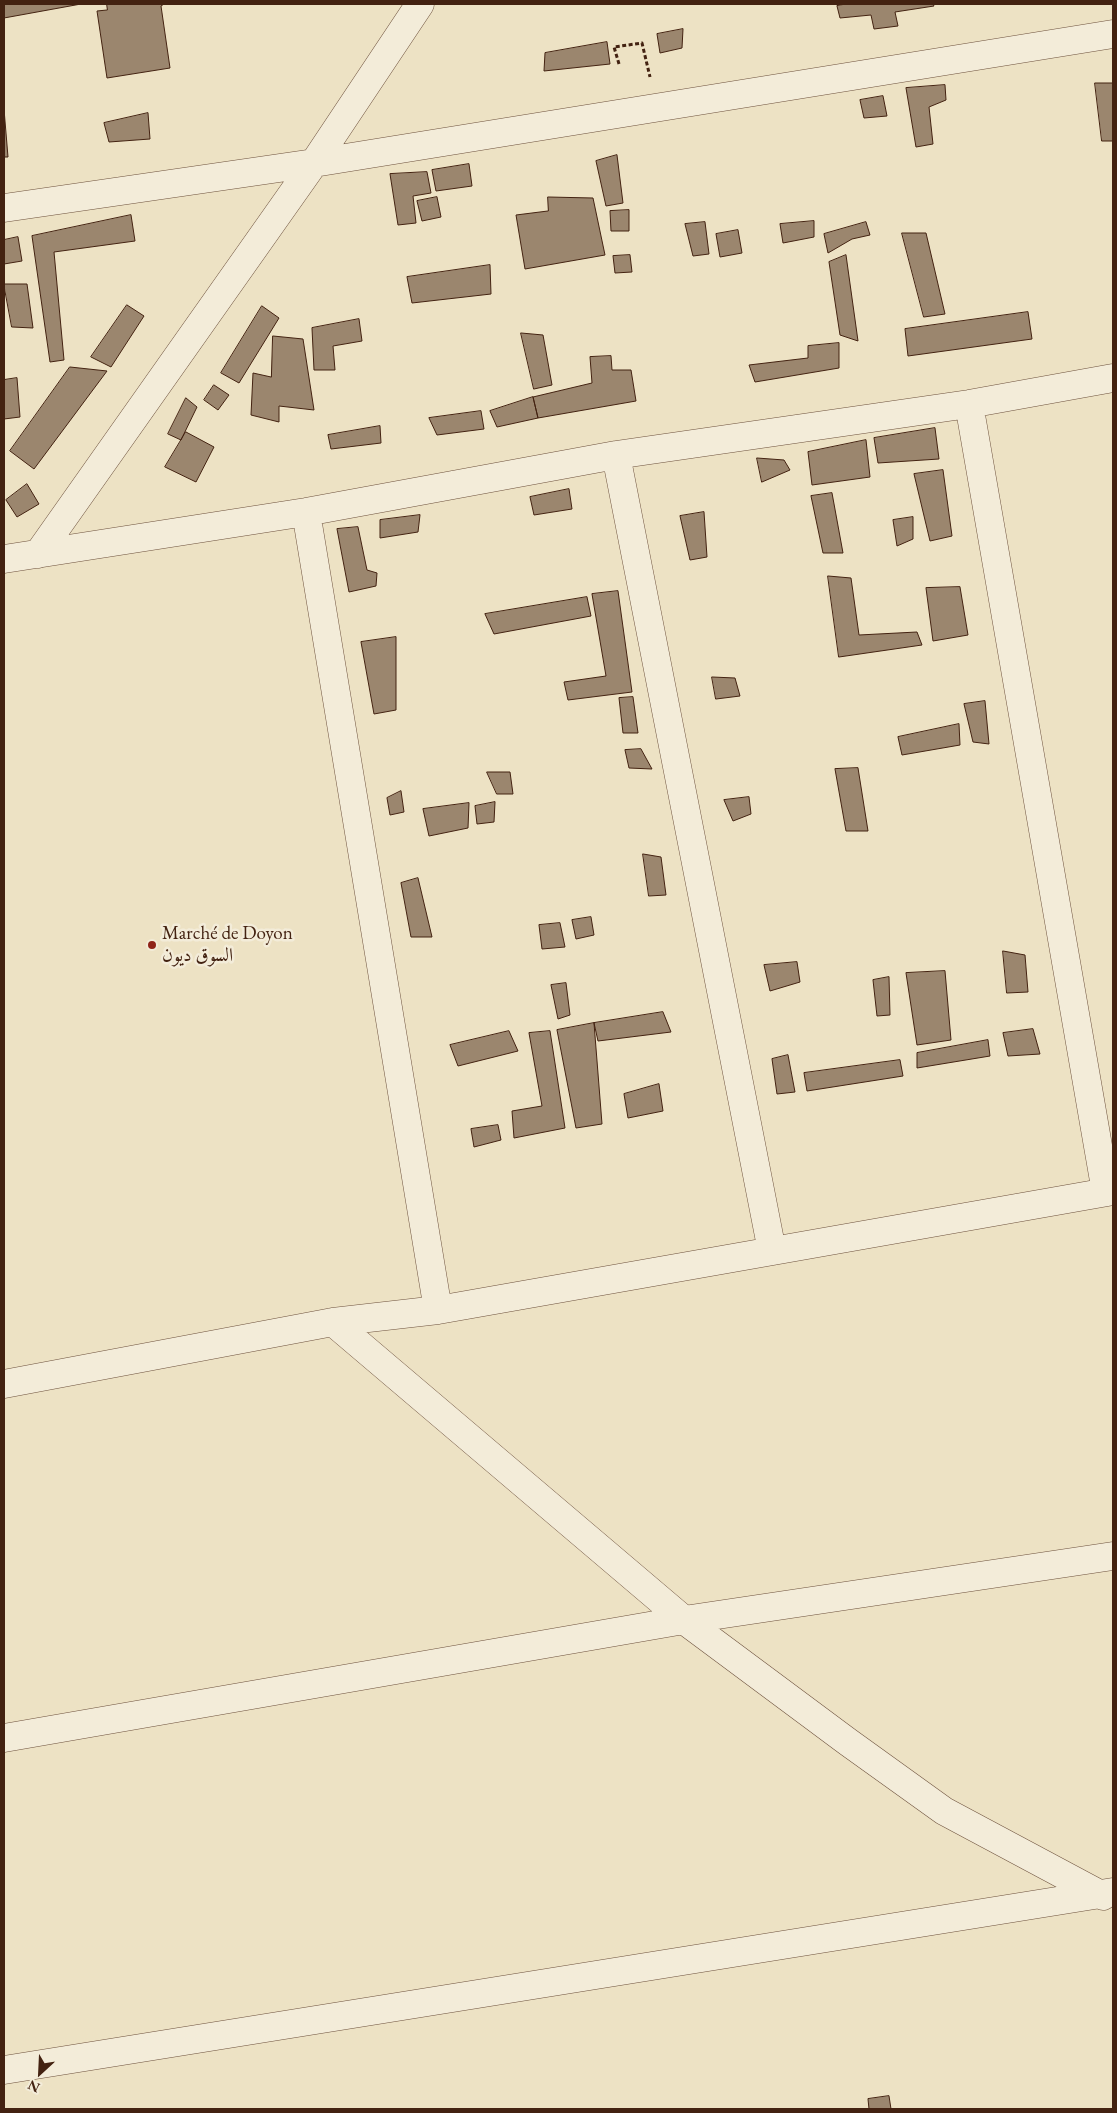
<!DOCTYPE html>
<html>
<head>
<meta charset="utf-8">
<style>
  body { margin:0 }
  #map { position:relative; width:1117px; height:2113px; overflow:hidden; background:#ede2c4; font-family:"EB Garamond",serif }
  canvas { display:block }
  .frame { position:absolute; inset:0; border:5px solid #432211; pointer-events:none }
  .north { position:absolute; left:15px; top:2048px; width:50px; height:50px; -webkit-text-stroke:4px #f3ecd9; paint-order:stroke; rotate:205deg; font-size:14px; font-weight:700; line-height:20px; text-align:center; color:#432211 }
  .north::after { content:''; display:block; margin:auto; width:18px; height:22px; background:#432211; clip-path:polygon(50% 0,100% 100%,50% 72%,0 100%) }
</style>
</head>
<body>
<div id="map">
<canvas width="1117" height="2113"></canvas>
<div class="frame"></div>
<div class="north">N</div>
</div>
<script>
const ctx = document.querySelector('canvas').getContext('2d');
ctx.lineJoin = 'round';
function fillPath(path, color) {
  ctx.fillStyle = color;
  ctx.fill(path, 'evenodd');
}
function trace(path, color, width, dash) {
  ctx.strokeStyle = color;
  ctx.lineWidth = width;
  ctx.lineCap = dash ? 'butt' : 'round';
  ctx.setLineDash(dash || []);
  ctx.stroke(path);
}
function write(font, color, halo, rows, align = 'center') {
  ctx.font = font + ' "EB Garamond",Amiri,serif';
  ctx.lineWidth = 5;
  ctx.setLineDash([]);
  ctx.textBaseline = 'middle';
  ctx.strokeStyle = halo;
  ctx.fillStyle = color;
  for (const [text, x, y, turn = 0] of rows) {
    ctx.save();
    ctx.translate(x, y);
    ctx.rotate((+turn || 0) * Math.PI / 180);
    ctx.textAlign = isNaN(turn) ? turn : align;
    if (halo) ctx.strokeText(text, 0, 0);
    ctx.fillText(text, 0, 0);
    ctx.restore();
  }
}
const building = new Path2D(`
  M 4,4 L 81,4 L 4,18 Z
  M 107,4 L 164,4 L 161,6 L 170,68 L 107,78 L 97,11 L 107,10 Z
  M 846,4 L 933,4 L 934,6 L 895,12 L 898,26 L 874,29 L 871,15 L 840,18 L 837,6 Z
  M 683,29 L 682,48 L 660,53 L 657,34 Z
  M 607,42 L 610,64 L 544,71 L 545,53 Z
  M 1095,83 L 1113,83 L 1113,141 L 1102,141 Z
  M 945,85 L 946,100 L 929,107 L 933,144 L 916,147 L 906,88 Z
  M 883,96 L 887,116 L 864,118 L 860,100 Z
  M 4,109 L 8,157 L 4,157 Z
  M 148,113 L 150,139 L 109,142 L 104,123 Z
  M 617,155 L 623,203 L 606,206 L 596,161 Z
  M 469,164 L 472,186 L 436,191 L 432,170 Z
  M 427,172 L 431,193 L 413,196 L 416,223 L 398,225 L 390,174 Z
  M 437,197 L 441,217 L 422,221 L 417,201 Z
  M 548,197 L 593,198 L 605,255 L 525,269 L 516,215 L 548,211 Z
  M 629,210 L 629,231 L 611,231 L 610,211 Z
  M 131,215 L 135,241 L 54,252 L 64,360 L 50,362 L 32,236 Z
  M 814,221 L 814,237 L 783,243 L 780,224 Z
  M 705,222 L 709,254 L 693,256 L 685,224 Z
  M 866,222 L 870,235 L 852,239 L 828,253 L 824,234 Z
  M 738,230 L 742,253 L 720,257 L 716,234 Z
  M 902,233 L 926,233 L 945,314 L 924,317 Z
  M 18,237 L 22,261 L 4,264 L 4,240 Z
  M 630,255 L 632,272 L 615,273 L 613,256 Z
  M 846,255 L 858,341 L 840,335 L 829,262 Z
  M 490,265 L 491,294 L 412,303 L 407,277 Z
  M 4,284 L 27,284 L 33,328 L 12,327 Z
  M 127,305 L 144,316 L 111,367 L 91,357 Z
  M 262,306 L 279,318 L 239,383 L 221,373 Z
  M 1028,312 L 1032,339 L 908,356 L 905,329 Z
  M 359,319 L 362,341 L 333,346 L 335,370 L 314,370 L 312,328 Z
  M 521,333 L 543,335 L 552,385 L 534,389 Z
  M 273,336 L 303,339 L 314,410 L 279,406 L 279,422 L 251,415 L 253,373 L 271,377 Z
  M 839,343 L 839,368 L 755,382 L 749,365 L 808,358 L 808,346 Z
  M 611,356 L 612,370 L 631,370 L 636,401 L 538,418 L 533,397 L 592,383 L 590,357 Z
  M 70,367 L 107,371 L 34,469 L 10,451 Z
  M 17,378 L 20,417 L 4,419 L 4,380 Z
  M 214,385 L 229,395 L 218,410 L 204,400 Z
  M 533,397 L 538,418 L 497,427 L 490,411 Z
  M 186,398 L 197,407 L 181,440 L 168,434 Z
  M 481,411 L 484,429 L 437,435 L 429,418 Z
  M 380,426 L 381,443 L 331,449 L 328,435 Z
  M 935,428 L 939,459 L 878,463 L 874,438 Z
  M 186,432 L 214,447 L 196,482 L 165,467 Z
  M 866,440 L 870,477 L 812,485 L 808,452 Z
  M 757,458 L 784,460 L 790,470 L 762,482 Z
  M 943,470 L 952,536 L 930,541 L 914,474 Z
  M 27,484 L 39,504 L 17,517 L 6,500 Z
  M 569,489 L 572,509 L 534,515 L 530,497 Z
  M 832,493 L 843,553 L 823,553 L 811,496 Z
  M 704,512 L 707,557 L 690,560 L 680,516 Z
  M 420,515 L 418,532 L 380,538 L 380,520 Z
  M 913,517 L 913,539 L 897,546 L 893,520 Z
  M 358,527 L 367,570 L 377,573 L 376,586 L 349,592 L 337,529 Z
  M 828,576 L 851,578 L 859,635 L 917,632 L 922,645 L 839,657 Z
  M 960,587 L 968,635 L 933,641 L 926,588 Z
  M 618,591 L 632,692 L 568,700 L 564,682 L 606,676 L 592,594 Z
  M 587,597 L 591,616 L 494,634 L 485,614 Z
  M 396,637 L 396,710 L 374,714 L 361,642 Z
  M 712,677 L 735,678 L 740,696 L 716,699 Z
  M 633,697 L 638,733 L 623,733 L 619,698 Z
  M 985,701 L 989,744 L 973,742 L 964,704 Z
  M 959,724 L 960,745 L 902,755 L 898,737 Z
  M 641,749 L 652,769 L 629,768 L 625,750 Z
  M 858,768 L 868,831 L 846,831 L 835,769 Z
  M 487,772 L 510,772 L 513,794 L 497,794 Z
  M 401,791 L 404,812 L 390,815 L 387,798 Z
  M 749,797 L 751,814 L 733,821 L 724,800 Z
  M 495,802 L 494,822 L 477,824 L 475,806 Z
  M 469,803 L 468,828 L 429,836 L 423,809 Z
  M 643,854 L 661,857 L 666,895 L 649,896 Z
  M 418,878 L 432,937 L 411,937 L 401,883 Z
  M 591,917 L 594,935 L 576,939 L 572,920 Z
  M 560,923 L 565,947 L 542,949 L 539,925 Z
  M 1003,951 L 1025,955 L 1028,992 L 1007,993 Z
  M 797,962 L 800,982 L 770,991 L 764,965 Z
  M 945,971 L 951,1040 L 917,1045 L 906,973 Z
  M 889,977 L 890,1015 L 877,1016 L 873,980 Z
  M 566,983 L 570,1015 L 558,1019 L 551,985 Z
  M 663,1012 L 671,1032 L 598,1041 L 594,1023 Z
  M 594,1023 L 602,1124 L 576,1128 L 557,1030 Z
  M 1033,1029 L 1040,1054 L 1008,1056 L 1003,1033 Z
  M 509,1031 L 518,1051 L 458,1066 L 450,1045 Z
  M 550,1031 L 565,1128 L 514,1138 L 512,1111 L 542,1106 L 529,1033 Z
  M 988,1040 L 990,1056 L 917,1068 L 917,1053 Z
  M 788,1055 L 795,1092 L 777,1094 L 772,1059 Z
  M 900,1060 L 903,1076 L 807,1091 L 804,1073 Z
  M 659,1084 L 663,1111 L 628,1118 L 624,1094 Z
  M 498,1125 L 501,1140 L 474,1147 L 471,1129 Z
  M 889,2096 L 891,2109 L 869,2109 L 868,2099 Z`);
fillPath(building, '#9b866e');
trace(building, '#432211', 1);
const street = new Path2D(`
  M 4,208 L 314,163 L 1113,34
  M 969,404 L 1106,1192
  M 616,455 L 772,1251
  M 306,512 L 438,1310
  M 38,554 L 314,163 L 420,4
  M 4,559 L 306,512 L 616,455 L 969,404 L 1113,378
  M 333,1322 L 684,1620 L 848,1742 L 944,1811 L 1103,1896
  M 4,1384 L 333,1322 L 438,1310 L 1113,1191
  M 4,1738 L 684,1620 L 1113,1556
  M 4,2070 L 1113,1892`);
trace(street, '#6e523e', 29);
trace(new Path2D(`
  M 619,64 L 614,47 L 642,43 L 650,77`), '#432211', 3, [4, 2.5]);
trace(street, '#f3ecd9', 28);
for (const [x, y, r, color] of [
  [152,945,5,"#8f2418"]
]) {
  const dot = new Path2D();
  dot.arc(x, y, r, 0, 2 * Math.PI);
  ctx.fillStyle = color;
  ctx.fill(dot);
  trace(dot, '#f3ecd9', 2);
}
write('19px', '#432211', '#f3ecd9', [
  ["Marché de Doyon",162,934],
  ["السوق ديون",162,956]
], 'left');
</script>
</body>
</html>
